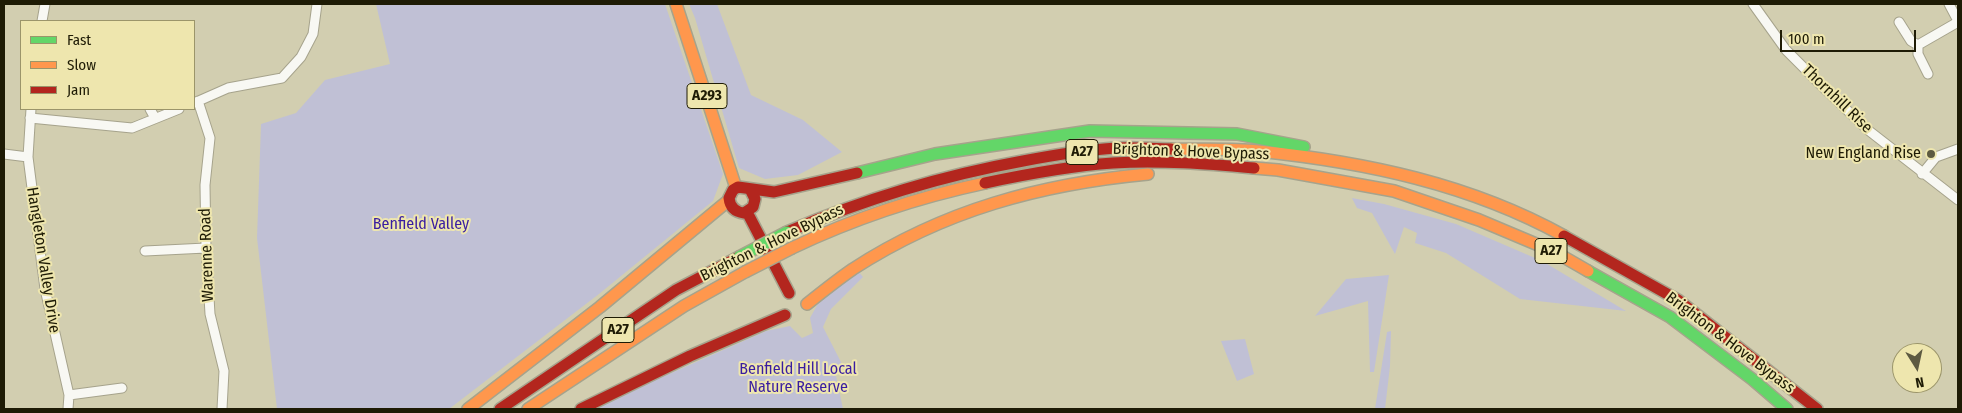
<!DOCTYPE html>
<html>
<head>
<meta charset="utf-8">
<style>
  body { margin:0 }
  #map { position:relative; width:1962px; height:413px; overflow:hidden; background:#d2ceb0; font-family:"Fira Sans Condensed",sans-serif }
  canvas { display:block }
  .frame { position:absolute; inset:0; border:5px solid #1e1b05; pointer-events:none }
  .legend { position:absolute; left:20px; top:20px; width:175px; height:90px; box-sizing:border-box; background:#eee6ae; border:1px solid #9b956a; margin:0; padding:6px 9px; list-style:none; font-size:15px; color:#1e1b05 }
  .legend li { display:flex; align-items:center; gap:10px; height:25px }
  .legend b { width:25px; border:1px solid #9b956a }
  .north { position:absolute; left:1892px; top:343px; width:50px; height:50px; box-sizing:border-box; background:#eee6ae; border:1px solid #9b956a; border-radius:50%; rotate:170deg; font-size:14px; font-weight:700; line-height:20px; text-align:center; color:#1e1b05 }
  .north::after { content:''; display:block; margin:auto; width:18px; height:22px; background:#5d5a41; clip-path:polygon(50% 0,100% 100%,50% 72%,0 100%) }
  .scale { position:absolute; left:1780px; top:30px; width:136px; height:22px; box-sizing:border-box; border:2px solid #1e1b05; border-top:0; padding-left:6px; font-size:15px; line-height:18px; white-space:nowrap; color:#1e1b05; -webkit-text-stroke:4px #eee6ae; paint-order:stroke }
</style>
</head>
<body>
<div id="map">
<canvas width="1962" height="413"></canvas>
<div class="frame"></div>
<ul class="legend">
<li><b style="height:6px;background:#63d668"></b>Fast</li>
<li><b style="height:6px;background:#ff974d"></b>Slow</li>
<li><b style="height:6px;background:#b3261e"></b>Jam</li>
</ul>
<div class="north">N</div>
<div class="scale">100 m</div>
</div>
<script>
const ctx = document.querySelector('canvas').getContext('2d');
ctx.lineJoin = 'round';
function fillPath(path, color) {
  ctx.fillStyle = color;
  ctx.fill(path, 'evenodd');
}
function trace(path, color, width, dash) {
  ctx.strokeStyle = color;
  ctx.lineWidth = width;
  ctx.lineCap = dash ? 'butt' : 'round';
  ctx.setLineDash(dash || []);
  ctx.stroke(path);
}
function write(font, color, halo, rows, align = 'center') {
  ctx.font = font + ' "Fira Sans Condensed",sans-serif';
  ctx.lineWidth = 4;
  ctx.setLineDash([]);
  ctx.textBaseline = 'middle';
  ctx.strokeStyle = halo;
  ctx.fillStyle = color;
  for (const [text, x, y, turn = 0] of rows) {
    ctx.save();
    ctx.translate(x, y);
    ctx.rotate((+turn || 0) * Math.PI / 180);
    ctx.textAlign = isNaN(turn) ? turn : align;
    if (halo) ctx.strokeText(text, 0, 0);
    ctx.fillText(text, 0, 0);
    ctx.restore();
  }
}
fillPath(new Path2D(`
  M 376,4 L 665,4 L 723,174 L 713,201 L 599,294 L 449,409 L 277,409 L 257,238 L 261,124 L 296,113 L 325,80 L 390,64 Z
  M 689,4 L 717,4 L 751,95 L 803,120 L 842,152 L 798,175 L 765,179 L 739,168 L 695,18 Z
  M 1352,198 L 1384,204 L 1456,224 L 1542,261 L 1626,311 L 1520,299 L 1446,253 L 1415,243 L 1417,233 L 1404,227 L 1395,254 L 1372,213 L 1357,208 Z
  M 858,271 L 863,277 L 831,309 L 823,327 L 843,366 L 835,371 L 843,409 L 590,409 L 766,331 L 790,326 L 802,338 L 813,333 L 810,318 L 820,300 Z
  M 1389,275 L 1374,372 L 1370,372 L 1368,301 L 1315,316 L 1346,279 Z
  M 1391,331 L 1390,366 L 1385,409 L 1375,409 L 1387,332 Z
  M 1245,339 L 1254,374 L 1237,381 L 1221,341 Z`), '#c0c0d5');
const street = new Path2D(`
  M 1753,4 L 1786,50 L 1826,90 L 1868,130 L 1958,200
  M 1949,4 L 1958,21
  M 42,21 L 45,4
  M 1899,22 L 1911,41 L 1918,45 L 1918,54 L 1928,74
  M 1918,45 L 1958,22
  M 198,101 L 210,138 L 205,185 L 206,248 L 210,314 L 224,371 L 222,409
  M 194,103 L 228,88 L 282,78 L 301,57 L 313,34 L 317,4
  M 31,109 L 28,157 L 45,289 L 69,395 L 68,409
  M 150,109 L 155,118
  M 30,118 L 132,128 L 179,109
  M 4,154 L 28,157
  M 1922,174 L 1936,157 L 1958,149
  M 145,251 L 206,248
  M 69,395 L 122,388`);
const fast = new Path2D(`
  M 857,173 L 935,154 L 1090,131 L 1237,134 L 1304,147
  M 1588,271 L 1670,317 L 1752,379 L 1787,409`);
const slow = new Path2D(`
  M 676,4 L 736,188
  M 1171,149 C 1200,150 1230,148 1258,151 C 1365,162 1470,184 1564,236
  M 1254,168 L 1278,170 L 1394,191 L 1479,220 L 1555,252 L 1588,271
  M 792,248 C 853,219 919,197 985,183
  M 807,304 C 822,292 837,280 853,269 C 944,210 1041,184 1148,174
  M 468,409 L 600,307 L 729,200
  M 528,409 L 684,306 L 745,272`);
const jam = new Path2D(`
  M 985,183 C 1027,174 1070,166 1113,163 C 1160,160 1208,164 1254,168
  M 750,189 L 755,199 L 753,207 L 744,213 C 735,212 730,207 729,198 L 733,190 L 738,187 L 774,192 L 857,173
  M 747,212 L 789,293
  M 787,232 C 865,199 940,176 1023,161 C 1054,155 1086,150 1117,148 C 1135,147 1153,149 1171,149
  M 1564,236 L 1678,300 L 1817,409
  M 500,409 L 676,290 L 739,257
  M 581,409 L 690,356 L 785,315`);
trace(street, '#a6a38c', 11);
trace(fast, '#a6a38c', 14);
trace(slow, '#a6a38c', 14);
trace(jam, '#a6a38c', 14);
trace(street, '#f8f8f3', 9);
trace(fast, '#63d668', 11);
trace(slow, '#ff974d', 11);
trace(jam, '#b3261e', 11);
const fastBridge = new Path2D(`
  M 739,257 L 787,232`);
const slowBridge = new Path2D(`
  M 745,272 L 792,248`);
trace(fastBridge, '#a6a38c', 14, []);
trace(slowBridge, '#a6a38c', 14, []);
trace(fastBridge, '#63d668', 11);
trace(slowBridge, '#ff974d', 11);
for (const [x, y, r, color] of [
  [1931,154,5,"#5d5a41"]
]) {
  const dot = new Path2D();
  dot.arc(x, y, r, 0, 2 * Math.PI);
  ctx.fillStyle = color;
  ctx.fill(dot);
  trace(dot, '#eee6ae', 2);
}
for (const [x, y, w] of [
  [707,96,40],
  [1082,152,32],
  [1551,251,32],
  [618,330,32]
]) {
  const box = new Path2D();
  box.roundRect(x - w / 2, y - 12.5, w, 25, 4);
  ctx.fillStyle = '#eee6ae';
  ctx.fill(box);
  trace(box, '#1e1b05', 1);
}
write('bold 15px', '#1e1b05', null, [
  ["A293",707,96],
  ["A27",1082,152],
  ["A27",1551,251],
  ["A27",618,330]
]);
write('16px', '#1e1b05', '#eee6ae', [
  ["Thornhill Rise",1837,99,44],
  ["Brighton & Hove Bypass",1191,152,2],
  ["Brighton & Hove Bypass",772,243,-26],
  ["Warenne Road",207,255,-92],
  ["Hangleton Valley Drive",43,260,81],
  ["Brighton & Hove Bypass",1730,343,37]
]);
write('16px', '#1e1b05', '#eee6ae', [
  ["New England Rise",1921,154]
], 'right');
write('16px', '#391da1', '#eee6ae', [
  ["Benfield Valley",421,225],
  ["Benfield Hill Local",798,370],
  ["Nature Reserve",798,388]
]);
</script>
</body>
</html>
